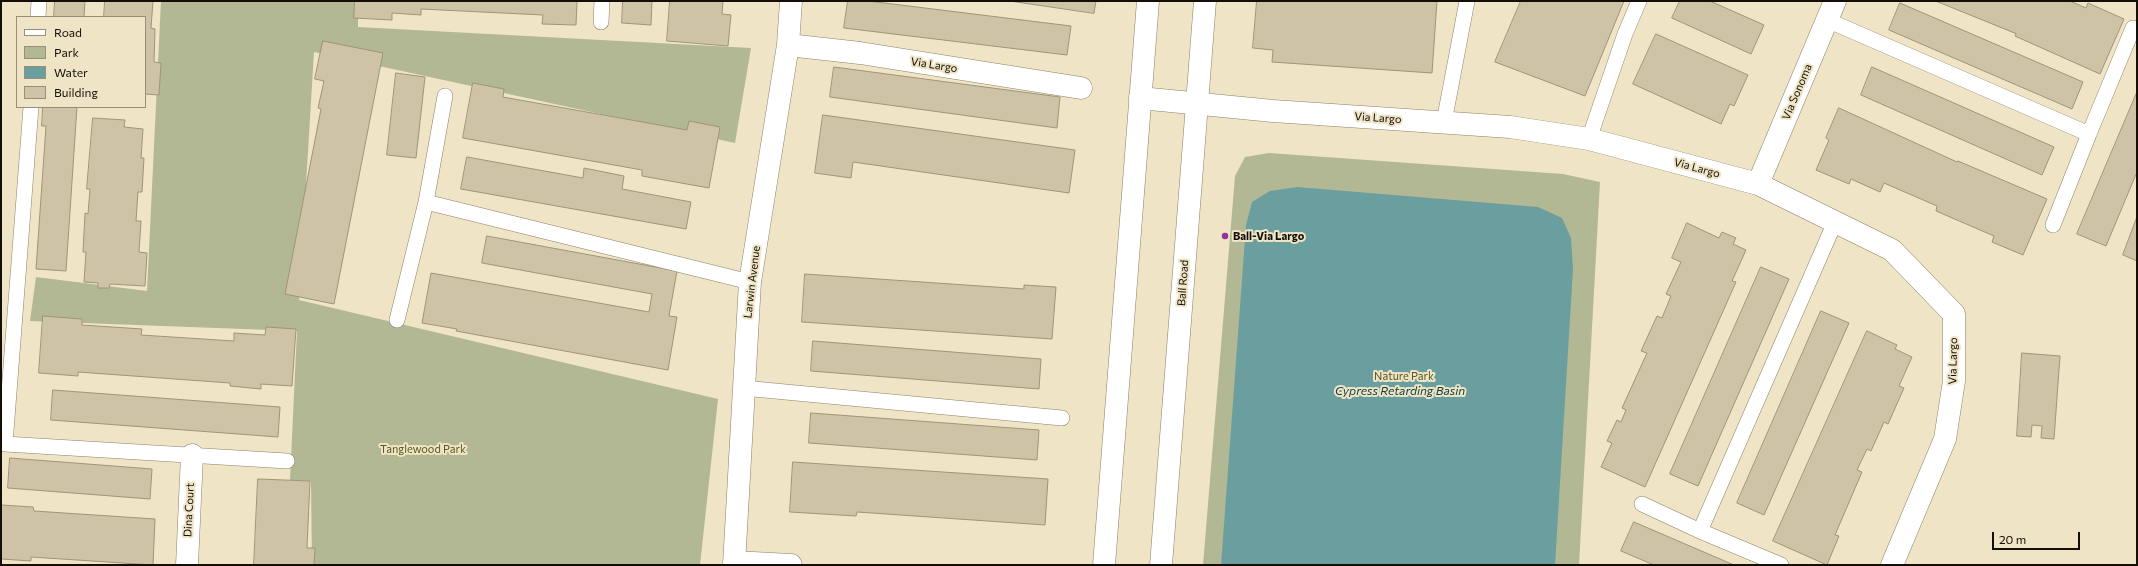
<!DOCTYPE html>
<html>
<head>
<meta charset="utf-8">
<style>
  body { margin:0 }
  #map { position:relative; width:2138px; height:566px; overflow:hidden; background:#efe4c6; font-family:Commissioner,sans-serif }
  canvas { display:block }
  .frame { position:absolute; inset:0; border:2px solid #130f06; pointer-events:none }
  .legend { position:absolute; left:16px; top:16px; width:130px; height:92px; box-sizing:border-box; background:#efe4c6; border:1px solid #978f79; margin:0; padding:5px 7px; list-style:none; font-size:12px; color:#130f06 }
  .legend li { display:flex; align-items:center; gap:8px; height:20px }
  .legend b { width:20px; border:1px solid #978f79 }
  .scale { position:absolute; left:1992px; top:532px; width:88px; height:18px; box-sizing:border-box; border:2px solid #130f06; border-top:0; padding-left:5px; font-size:12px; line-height:14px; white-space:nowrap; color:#130f06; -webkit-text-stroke:3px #efe4c6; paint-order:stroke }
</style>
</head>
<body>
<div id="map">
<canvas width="2138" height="566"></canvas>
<div class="frame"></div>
<ul class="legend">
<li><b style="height:5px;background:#fff"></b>Road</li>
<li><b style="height:11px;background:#b2b893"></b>Park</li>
<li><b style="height:11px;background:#6b9f9f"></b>Water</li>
<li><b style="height:11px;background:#cec3a6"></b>Building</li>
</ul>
<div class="scale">20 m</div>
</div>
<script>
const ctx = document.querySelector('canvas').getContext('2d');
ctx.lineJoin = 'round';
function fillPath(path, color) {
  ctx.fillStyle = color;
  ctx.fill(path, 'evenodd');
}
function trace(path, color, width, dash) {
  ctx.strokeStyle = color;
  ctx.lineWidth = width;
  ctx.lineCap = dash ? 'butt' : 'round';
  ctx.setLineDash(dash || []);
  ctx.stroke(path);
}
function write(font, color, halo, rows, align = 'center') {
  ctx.font = font + ' Commissioner,sans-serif';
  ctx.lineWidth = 4;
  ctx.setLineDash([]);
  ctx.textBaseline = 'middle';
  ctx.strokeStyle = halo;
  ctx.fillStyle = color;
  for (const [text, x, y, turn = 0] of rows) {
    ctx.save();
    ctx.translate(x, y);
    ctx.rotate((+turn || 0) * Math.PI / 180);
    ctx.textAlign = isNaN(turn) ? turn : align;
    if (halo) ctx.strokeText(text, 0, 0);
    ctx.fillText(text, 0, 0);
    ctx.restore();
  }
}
fillPath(new Path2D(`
  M 161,1 L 358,1 L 358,27 L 751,48 L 735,143 L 314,52 L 299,300 L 718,399 L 700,565 L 312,565 L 311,481 L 290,480 L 297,331 L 30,321 L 36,277 L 147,291 Z
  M 1269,153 L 1563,174 L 1600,182 L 1579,565 L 1203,565 L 1235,176 L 1245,157 Z`), '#b2b893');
fillPath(new Path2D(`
  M 1297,187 L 1538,207 L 1562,218 L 1571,238 L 1573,269 L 1555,565 L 1221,565 L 1246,225 L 1252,202 L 1270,191 Z`), '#6b9f9f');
const building = new Path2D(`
  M 55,1 L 85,1 L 84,17 L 54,17 Z
  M 105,1 L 153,1 L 151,28 L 155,29 L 154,62 L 161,63 L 159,95 L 145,94 L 145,17 L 104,17 Z
  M 355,1 L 577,1 L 576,25 L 542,24 L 543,15 L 421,9 L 421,15 L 392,13 L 392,20 L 354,18 Z
  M 623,1 L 652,1 L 651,25 L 622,23 Z
  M 670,1 L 723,1 L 722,14 L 731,15 L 728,46 L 667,41 Z
  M 848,1 L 868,1 L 1071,26 L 1067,55 L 844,28 Z
  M 1010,1 L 1096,1 L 1094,13 Z
  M 1257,1 L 1437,1 L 1432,73 L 1272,62 L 1273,50 L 1253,48 Z
  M 1521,1 L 1624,1 L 1585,96 L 1495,62 Z
  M 1680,1 L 1710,1 L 1764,25 L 1751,54 L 1672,18 Z
  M 1936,1 L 2070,1 L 2086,8 L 2088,3 L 2124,19 L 2100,74 L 2015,36 L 2016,34 Z
  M 1900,3 L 2083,82 L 2072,109 L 1889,30 Z
  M 1656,34 L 1748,75 L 1734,106 L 1730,104 L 1721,124 L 1633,84 Z
  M 323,41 L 383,53 L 334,304 L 285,294 L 321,109 L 318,108 L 324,81 L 315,79 Z
  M 834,67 L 1060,97 L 1057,128 L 830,97 Z
  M 1872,67 L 2054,147 L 2042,175 L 1861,95 Z
  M 396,73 L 425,77 L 416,158 L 387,155 Z
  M 473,83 L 504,89 L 503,97 L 687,130 L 689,121 L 720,127 L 709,188 L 642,176 L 642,170 L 463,138 Z
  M 2137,92 L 2137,172 L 2106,246 L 2077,234 Z
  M 43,107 L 77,107 L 66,271 L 36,269 L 46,126 L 42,126 Z
  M 1839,108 L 1957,162 L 1958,161 L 2047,199 L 2023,255 L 1992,242 L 1994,236 L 1936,211 L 1937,206 L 1884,183 L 1880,192 L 1851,179 L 1849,184 L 1816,170 L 1829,140 L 1826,138 Z
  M 823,115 L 1075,150 L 1069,193 L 853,162 L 851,178 L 815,173 Z
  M 93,118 L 125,120 L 124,127 L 143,129 L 141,158 L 144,158 L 142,192 L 138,192 L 136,221 L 141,221 L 139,252 L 147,253 L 145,286 L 110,284 L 109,288 L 98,288 L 98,283 L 84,282 L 86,252 L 83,252 L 85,213 L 88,214 L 90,189 L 87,189 Z
  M 467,157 L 583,178 L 584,168 L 624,176 L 622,189 L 691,202 L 686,229 L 461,189 Z
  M 2137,217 L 2137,261 L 2123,255 Z
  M 1687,223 L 1719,238 L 1722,232 L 1736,238 L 1733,244 L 1746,250 L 1732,281 L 1736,282 L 1645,487 L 1601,467 L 1612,443 L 1607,441 L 1617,420 L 1621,422 L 1626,410 L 1622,408 L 1647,353 L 1641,351 L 1657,316 L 1662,318 L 1671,296 L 1666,294 L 1681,262 L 1672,258 Z
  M 487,236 L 677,271 L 669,316 L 677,317 L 668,370 L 456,331 L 457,329 L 422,323 L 431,273 L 649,312 L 652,294 L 482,263 Z
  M 1761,267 L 1789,279 L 1698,486 L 1670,474 Z
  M 805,274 L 1024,289 L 1024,285 L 1056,287 L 1052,339 L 802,322 Z
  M 1821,311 L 1849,323 L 1764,515 L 1737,503 Z
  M 43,316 L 82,319 L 82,325 L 142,329 L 141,335 L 234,341 L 234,333 L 265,335 L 266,327 L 296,329 L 292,386 L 261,384 L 261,389 L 230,386 L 230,383 L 78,372 L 78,376 L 39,373 Z
  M 1867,331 L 1897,345 L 1895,349 L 1912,357 L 1899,386 L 1904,388 L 1888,424 L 1884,422 L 1871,451 L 1867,449 L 1857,470 L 1862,472 L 1835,535 L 1839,536 L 1827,565 L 1773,541 Z
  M 813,341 L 1041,359 L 1039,389 L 811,371 Z
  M 2022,353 L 2060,356 L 2054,439 L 2041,438 L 2042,426 L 2032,425 L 2031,437 L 2017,436 Z
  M 53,390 L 280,407 L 278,437 L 51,420 Z
  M 811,413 L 1039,430 L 1037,460 L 809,443 Z
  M 10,458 L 152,469 L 150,499 L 8,488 Z
  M 793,462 L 1048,479 L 1045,525 L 857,512 L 856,516 L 790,512 Z
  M 258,479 L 310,481 L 307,548 L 315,548 L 314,565 L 254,565 Z
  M 1,505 L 33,507 L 34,511 L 155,519 L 153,565 L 31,557 L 31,561 L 1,559 Z
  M 1634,522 L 1734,565 L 1654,565 L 1621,551 Z`);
fillPath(building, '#cec3a6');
trace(building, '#9f9478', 1);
const service = new Path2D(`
  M 38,17 L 39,1
  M 1827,20 L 2089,134 L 2133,28
  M 601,22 L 602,1
  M 31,107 L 5,444 L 287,461
  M 1444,122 L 1467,1
  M 1589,139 L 1625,34 L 1639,1
  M 426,202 L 445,96
  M 2053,225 L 2089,134
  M 397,320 L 426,202 L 750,282
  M 743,388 L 1062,418
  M 1642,504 L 1700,531
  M 1781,565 L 1700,531 L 1835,222`);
const minor = new Path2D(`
  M 788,45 L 860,53 L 1081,88
  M 1140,98 L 1273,111 L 1510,127 L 1589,139 L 1758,184 L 1892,250 L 1954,314 L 1954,381 L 1945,439 L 1892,565
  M 1758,184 L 1835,1
  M 734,562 L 791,565
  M 187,565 L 192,455
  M 734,565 L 750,282 L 788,45 L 791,1`);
const primary = new Path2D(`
  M 1104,565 L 1148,1
  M 1161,565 L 1205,1`);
trace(service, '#8c8166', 16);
trace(minor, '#8c8166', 23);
trace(primary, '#8c8166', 23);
trace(service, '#fff', 15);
trace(minor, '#fff', 22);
trace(primary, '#fff', 22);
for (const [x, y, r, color] of [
  [1225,236,4,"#92339c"]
]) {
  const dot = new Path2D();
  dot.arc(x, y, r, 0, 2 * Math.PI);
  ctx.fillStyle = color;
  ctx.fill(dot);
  trace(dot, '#efe4c6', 1.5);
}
write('11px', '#130f06', '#efe4c6', [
  ["Via Largo",934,65,9],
  ["Via Sonoma",1797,92,-67],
  ["Via Largo",1378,118,4],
  ["Via Largo",1697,168,15],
  ["Larwin Avenue",752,282,-83],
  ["Ball Road",1183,283,-86],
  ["Via Largo",1953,361,-89],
  ["Dina Court",189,510,-87]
]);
write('bold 11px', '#130f06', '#efe4c6', [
  ["Ball-Via Largo",1233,236]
], 'left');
write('11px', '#535a1b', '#efe4c6', [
  ["Nature Park",1404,376],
  ["Tanglewood Park",423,449]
]);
write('italic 12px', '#0a3d3d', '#efe4c6', [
  ["Cypress Retarding Basin",1400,391]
]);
</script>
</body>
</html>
